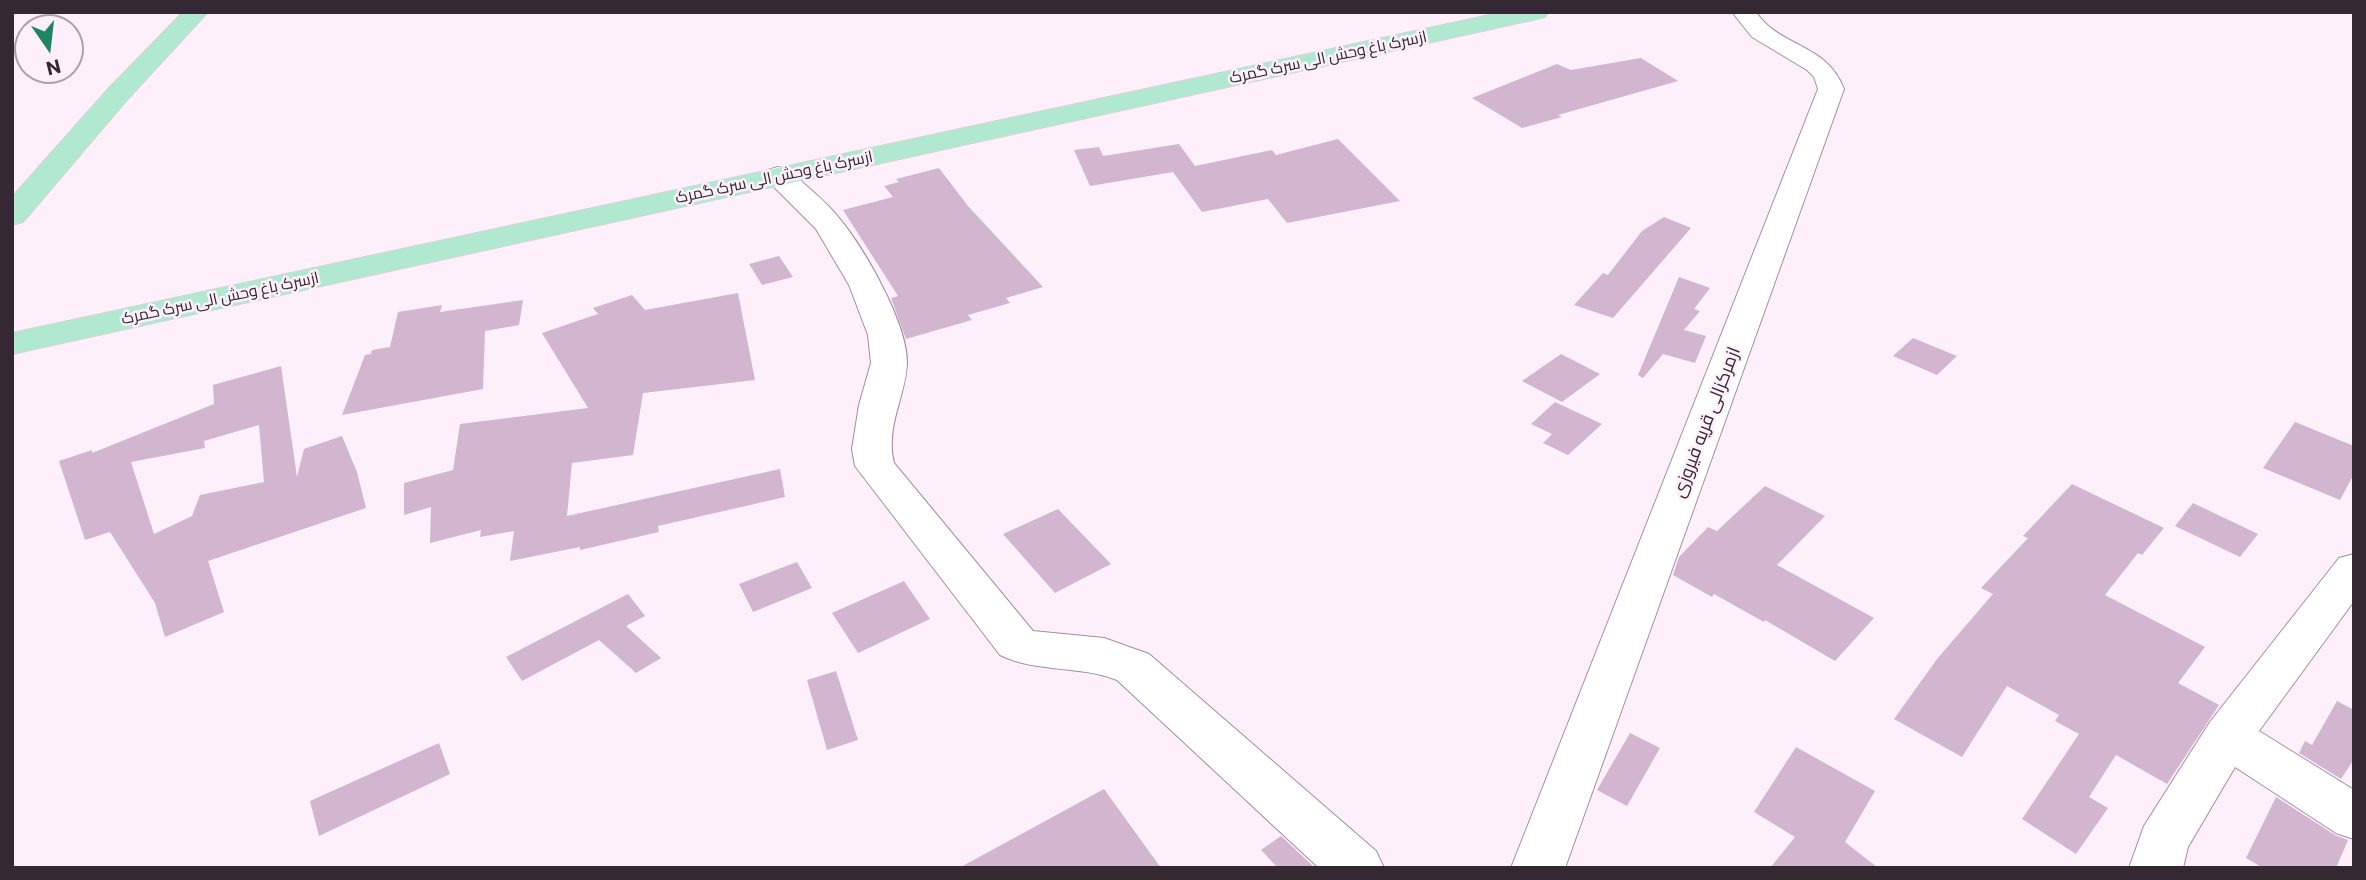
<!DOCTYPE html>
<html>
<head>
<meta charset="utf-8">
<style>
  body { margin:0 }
  #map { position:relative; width:2366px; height:880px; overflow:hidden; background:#fdf0fb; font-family:Commissioner,sans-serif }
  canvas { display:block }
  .frame { position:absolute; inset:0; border:14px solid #342832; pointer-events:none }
  .north { position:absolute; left:14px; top:14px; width:70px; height:70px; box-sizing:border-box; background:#fdf0fb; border:2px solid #ada0ab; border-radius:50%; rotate:166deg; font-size:19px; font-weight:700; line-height:28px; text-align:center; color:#342832 }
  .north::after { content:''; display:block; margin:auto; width:24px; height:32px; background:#1e8561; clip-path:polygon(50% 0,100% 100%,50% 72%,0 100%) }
</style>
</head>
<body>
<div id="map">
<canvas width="2366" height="880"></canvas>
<div class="frame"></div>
<div class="north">N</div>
</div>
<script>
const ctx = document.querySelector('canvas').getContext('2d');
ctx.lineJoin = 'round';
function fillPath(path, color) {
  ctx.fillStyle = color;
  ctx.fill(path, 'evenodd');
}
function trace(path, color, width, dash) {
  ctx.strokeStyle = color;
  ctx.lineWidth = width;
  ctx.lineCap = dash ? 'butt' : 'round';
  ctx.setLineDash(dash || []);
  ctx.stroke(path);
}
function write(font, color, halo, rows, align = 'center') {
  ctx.font = font + ' Commissioner,Cairo,sans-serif';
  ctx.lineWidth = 5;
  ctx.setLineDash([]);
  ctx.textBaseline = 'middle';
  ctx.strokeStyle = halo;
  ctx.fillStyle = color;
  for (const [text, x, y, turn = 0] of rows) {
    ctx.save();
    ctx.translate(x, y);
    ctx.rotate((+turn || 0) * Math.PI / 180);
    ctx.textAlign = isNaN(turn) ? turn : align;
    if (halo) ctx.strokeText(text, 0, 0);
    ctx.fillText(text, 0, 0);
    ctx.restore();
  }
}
fillPath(new Path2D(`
  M 1641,58 L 1678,81 L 1558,115 L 1562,117 L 1522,128 L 1472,98 L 1557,64 L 1571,70 Z
  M 1338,139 L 1400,201 L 1287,223 L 1268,199 L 1202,212 L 1173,172 L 1090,186 L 1074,150 L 1099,147 L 1103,156 L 1179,144 L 1195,166 L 1272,150 L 1276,155 Z
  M 939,168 L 968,206 L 1043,287 L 1006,298 L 1010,303 L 968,315 L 972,320 L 906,339 L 891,298 L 898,296 L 843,210 L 893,197 L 884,186 L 899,182 L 896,179 Z
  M 1664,217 L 1691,228 L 1613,318 L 1574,305 L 1603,273 L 1608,275 L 1642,231 Z
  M 779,256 L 793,277 L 762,285 L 749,264 Z
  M 1679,277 L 1710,288 L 1694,309 L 1700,311 L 1684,330 L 1706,336 L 1695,363 L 1663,354 L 1643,378 L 1638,375 Z
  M 738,293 L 755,380 L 643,393 L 633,455 L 572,463 L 567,516 L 780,469 L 785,497 L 658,526 L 659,532 L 580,550 L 580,547 L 510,561 L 514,531 L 480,537 L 481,530 L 430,543 L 431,507 L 404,515 L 404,483 L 453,470 L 460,424 L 588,408 L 542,333 L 598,314 L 593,308 L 632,295 L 645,310 Z
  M 523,300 L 519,325 L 485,331 L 483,389 L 342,415 L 365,355 L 371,354 L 372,350 L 390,347 L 398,312 L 442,305 L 440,312 Z
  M 1913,338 L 1957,356 L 1937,375 L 1893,356 Z
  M 1561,354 L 1600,374 L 1562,402 L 1522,381 Z
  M 281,366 L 297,477 L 304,449 L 342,436 L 357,472 L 366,508 L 208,561 L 224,612 L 165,637 L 155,603 L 110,532 L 85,540 L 59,461 L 92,450 L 92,453 L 214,404 L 213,385 ZM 259,425 L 264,482 L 200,495 L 192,516 L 154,534 L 131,462 L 205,448 L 204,441 Z
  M 1555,402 L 1602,424 L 1568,455 L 1543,443 L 1552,434 L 1531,424 Z
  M 2295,422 L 2354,446 L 2354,474 L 2340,500 L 2263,468 Z
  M 2072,484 L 2164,528 L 2142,555 L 2138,553 L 2105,595 L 2205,647 L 2178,683 L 2219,705 L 2167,784 L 2116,755 L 2089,797 L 2108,808 L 2076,854 L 2022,819 L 2079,734 L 2055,721 L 2059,715 L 2007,686 L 1962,757 L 1894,719 L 1937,659 L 1993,594 L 1981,588 L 2028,538 L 2023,536 Z
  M 1765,486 L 1825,516 L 1777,565 L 1874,618 L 1835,661 L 1765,620 L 1764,622 L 1714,594 L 1712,597 L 1673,575 L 1679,557 L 1708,527 L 1717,531 Z
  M 2193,503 L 2258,534 L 2240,557 L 2175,526 Z
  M 1058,509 L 1111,564 L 1055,593 L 1003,534 Z
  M 797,562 L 812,588 L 753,612 L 739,584 Z
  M 904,581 L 930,619 L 858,653 L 832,613 Z
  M 628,594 L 645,616 L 626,626 L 661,658 L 636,673 L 599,640 L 522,681 L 506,657 Z
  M 836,671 L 858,740 L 827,750 L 807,680 Z
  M 2337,701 L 2354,710 L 2354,759 L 2341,779 L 2299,753 L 2305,741 L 2312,745 Z
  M 1630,733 L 1660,748 L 1627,806 L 1597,790 Z
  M 439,743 L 450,774 L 319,836 L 310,801 Z
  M 1796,747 L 1875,791 L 1845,842 L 1878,868 L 1770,868 L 1795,837 L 1754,812 Z
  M 1104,789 L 1161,868 L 959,868 Z
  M 2276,797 L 2335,835 L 2348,840 L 2336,868 L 2263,868 L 2246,858 Z
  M 1281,836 L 1315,868 L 1278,868 L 1261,850 Z`), '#d2b5ce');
const minor = new Path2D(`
  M 1732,12 L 1756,12 C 1780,48 1827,43 1844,89 L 1565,868 L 1511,868 L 1818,89 L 1814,77 L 1807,70 L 1752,37 Z
  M 778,167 L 788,170 C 805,185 825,200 839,218 C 864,248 908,324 907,363 C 906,396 885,426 894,463 L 1033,631 L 1104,638 L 1149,654 L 1376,851 L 1384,868 L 1319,868 L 1117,680 C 1079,665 1037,673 1000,655 L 855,466 L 852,449 L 859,405 L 871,363 L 868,335 L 849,285 L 816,229 L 763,176 L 768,170 Z
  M 2354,554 L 2354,601 L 2259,731 L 2354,790 L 2354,839 L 2336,833 L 2235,767 L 2188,847 L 2183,868 L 2129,868 L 2144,826 L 2210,722 L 2339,558 Z`);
const major = new Path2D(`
  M 183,12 L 208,12 L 126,101 L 23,222 L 12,225 L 12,197 L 108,89 Z
  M 1503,12 L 1549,12 L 1545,17 L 1537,19 L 12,354 L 12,333 Z`);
trace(minor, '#a68ba2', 2);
trace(major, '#d6d4d6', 2);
fillPath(minor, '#fff');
fillPath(major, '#b0e9d0');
write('16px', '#342832', '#fdf0fb', [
  ["ازسرک باغ وحش الی سرک گمرک",1328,57,-12],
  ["ازسرک باغ وحش الی سرک گمرک",774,177,-12],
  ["ازسرک باغ وحش الی سرک گمرک",220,298,-12]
]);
write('18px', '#342832', '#fdf0fb', [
  ["ازمرکزالی قریه فیروزی",1706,422,-69]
]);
</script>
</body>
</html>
